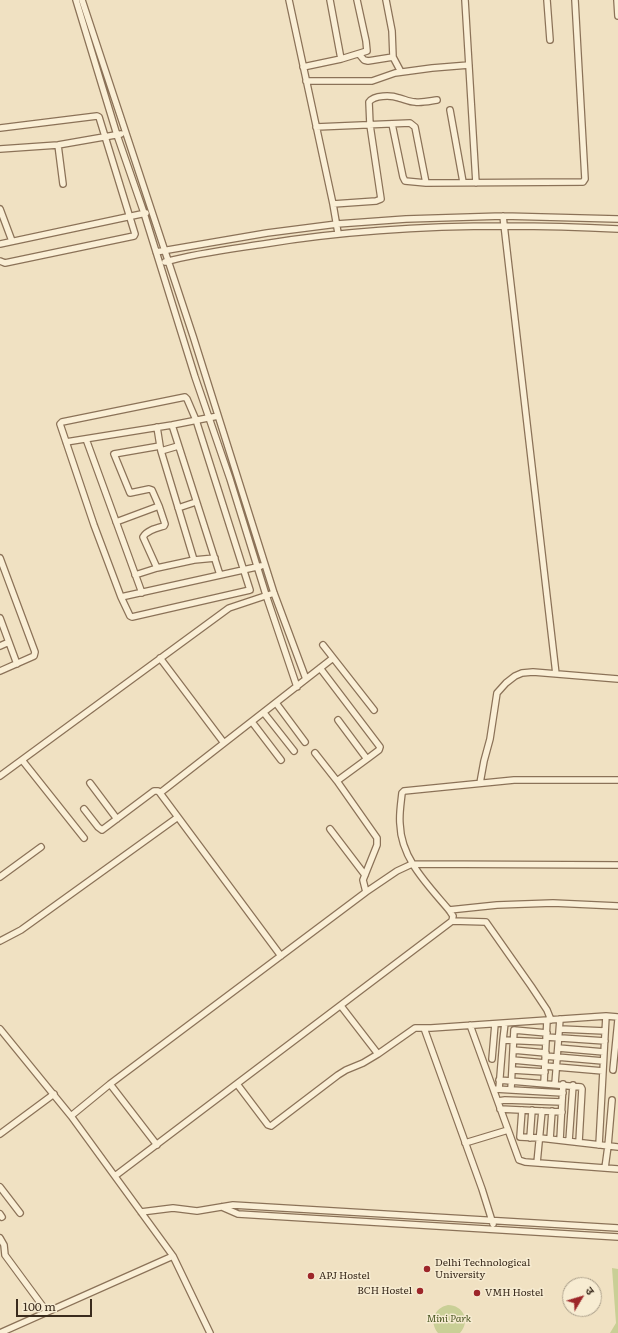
<!DOCTYPE html>
<html>
<head>
<meta charset="utf-8">
<style>
  body { margin:0 }
  #map { position:relative; width:618px; height:1333px; overflow:hidden; background:#f0e1c2; font-family:Literata,"Noto Sans Devanagari",serif }
  canvas { display:block }
  .north { position:absolute; left:562px; top:1277px; width:40px; height:40px; box-sizing:border-box; background:#f7ecd2; border:1px solid #ab9f8a; border-radius:50%; rotate:52deg; font-size:11px; font-weight:700; line-height:16px; text-align:center; color:#3a2b1d }
  .north::after { content:''; display:block; margin:auto; width:14px; height:18px; background:#9d2629; clip-path:polygon(50% 0,100% 100%,50% 72%,0 100%) }
  .scale { position:absolute; left:16px; top:1299px; width:76px; height:18px; box-sizing:border-box; border:2px solid #3a2b1d; border-top:0; padding-left:5px; font-size:12px; line-height:14px; white-space:nowrap; color:#3a2b1d; -webkit-text-stroke:3px #f7ecd2; paint-order:stroke }
</style>
</head>
<body>
<div id="map">
<canvas width="618" height="1333"></canvas>
<div class="north">उ</div>
<div class="scale">100 m</div>
</div>
<script>
const ctx = document.querySelector('canvas').getContext('2d');
ctx.lineJoin = 'round';
function fillPath(path, color) {
  ctx.fillStyle = color;
  ctx.fill(path, 'evenodd');
}
function trace(path, color, width, dash) {
  ctx.strokeStyle = color;
  ctx.lineWidth = width;
  ctx.lineCap = dash ? 'butt' : 'round';
  ctx.setLineDash(dash || []);
  ctx.stroke(path);
}
function write(font, color, halo, rows, align = 'center') {
  ctx.font = font + ' Literata,serif';
  ctx.lineWidth = 3;
  ctx.setLineDash([]);
  ctx.textBaseline = 'middle';
  ctx.strokeStyle = halo;
  ctx.fillStyle = color;
  for (const [text, x, y, turn = 0] of rows) {
    ctx.save();
    ctx.translate(x, y);
    ctx.rotate((+turn || 0) * Math.PI / 180);
    ctx.textAlign = isNaN(turn) ? turn : align;
    if (halo) ctx.strokeText(text, 0, 0);
    ctx.fillText(text, 0, 0);
    ctx.restore();
  }
}
fillPath(new Path2D(`
  M 612,1268 L 618,1269 L 618,1333 L 610,1333 L 616,1323 Z
  M 448,1305 C 463,1305 471,1321 460,1333 L 438,1333 C 429,1322 434,1308 448,1305 Z`), '#c9cf96');
const minor = new Path2D(`
  M 76,0 L 117,135 L 144,213 L 195,377 L 230,479 L 266,595 L 297,687
  M 82,0 L 193,336 L 274,593 L 306,679
  M 289,0 L 333,204 L 338,233
  M 330,0 L 341,59
  M 386,0 L 392,31 L 393,57 L 401,72
  M 465,0 L 476,183
  M 547,0 L 550,40
  M 617,0 L 618,16
  M 359,54 L 364,60 L 368,61 L 393,57
  M 303,67 L 341,59 L 367,51 L 366,41 L 357,0
  M 306,81 L 372,81 L 395,73 L 432,68 L 469,65
  M 450,110 L 463,182
  M 392,124 L 403,177 L 405,181 L 426,183 L 583,182 L 585,179 L 575,0
  M 316,127 L 410,123 L 415,127 L 426,183
  M 0,128 L 97,116 L 99,117 L 135,234 L 134,236 L 5,263 L 0,261
  M 58,145 L 63,184
  M 0,149 L 58,145 L 121,134
  M 333,204 L 376,201 L 381,199 L 370,125 L 369,102 C 374,95 391,95 399,98 C 404,99 409,102 415,102 C 422,103 430,101 437,100
  M 0,209 L 12,241
  M 503,216 L 556,674
  M 0,244 L 146,213
  M 156,252 L 267,233 L 337,224 L 406,219 L 503,216 L 618,219
  M 165,262 C 197,253 231,249 264,244 C 380,225 500,223 618,229
  M 185,397 L 187,399 L 196,420 L 250,590 L 132,617 L 130,616 L 121,597 L 94,525 L 60,424 L 62,422 Z
  M 172,425 L 220,575
  M 157,427 L 160,446
  M 86,439 L 142,593
  M 66,442 L 172,425 L 218,416
  M 159,506 L 152,490 L 149,489 L 130,493 L 114,454 L 160,446 L 161,451
  M 178,508 L 196,502
  M 116,522 L 159,506 L 165,524 L 164,526 C 157,528 147,530 143,537 L 157,568 L 194,560 L 161,451 L 178,446
  M 0,558 L 35,652 L 34,656 L 0,671
  M 194,560 L 215,558
  M 135,575 L 157,568
  M 121,597 L 261,566
  M 0,618 L 17,664
  M 323,645 L 374,710
  M 0,646 L 9,642
  M 160,658 L 224,743
  M 320,668 L 380,747 L 379,750 L 367,759
  M 276,703 L 305,742
  M 264,713 L 294,751
  M 252,722 L 281,760
  M 315,753 L 337,781
  M 22,760 L 84,838
  M 0,776 L 229,608 L 274,593
  M 90,783 L 117,819
  M 480,783 L 484,761 L 490,739 L 497,693 L 506,683 L 515,676 L 522,673 L 533,672 L 618,679
  M 84,809 L 98,827 L 102,830 L 154,791 L 158,791 L 160,793
  M 330,829 L 365,875
  M 0,877 L 41,847
  M 366,892 L 397,871 L 412,864 L 618,865
  M 449,910 L 497,905 L 553,903 L 618,906
  M 452,921 L 486,922 L 531,986 L 547,1010 L 551,1020
  M 0,941 L 21,930 L 178,817
  M 281,956 L 160,793 L 333,658
  M 341,1006 L 378,1054 L 415,1028 L 431,1028 L 606,1016 L 618,1017
  M 470,1025 L 519,1160 L 525,1162 L 618,1169
  M 424,1028 L 482,1189 L 493,1224
  M 0,1029 L 71,1116 L 173,1256 L 210,1333
  M 560,1029 L 605,1031
  M 546,1037 L 605,1041
  M 503,1040 L 505,1023
  M 558,1048 L 604,1052
  M 513,1050 L 514,1030 L 547,1033
  M 545,1056 L 603,1061
  M 492,1059 L 495,1024
  M 513,1060 L 545,1063
  M 545,1066 L 603,1071
  M 512,1070 L 545,1072
  M 613,1070 L 618,1020
  M 499,1080 L 581,1087 L 582,1089 L 579,1142
  M 544,1083 L 547,1020
  M 237,1084 L 268,1125 L 271,1126 L 338,1075 L 346,1070 L 363,1063 L 378,1054
  M 555,1084 L 560,1019
  M 495,1089 L 563,1093
  M 499,1089 L 503,1040 L 546,1042
  M 511,1089 L 513,1050 L 546,1053
  M 498,1101 L 505,1100 L 562,1102
  M 500,1109 L 562,1112
  M 522,1110 L 520,1137 L 540,1138 L 618,1147
  M 71,1116 L 110,1084
  M 0,1134 L 54,1094
  M 530,1138 L 532,1110
  M 550,1139 L 552,1111
  M 560,1140 L 563,1084
  M 569,1141 L 573,1085
  M 465,1143 L 508,1130
  M 157,1145 L 110,1084 L 366,892 L 363,880 L 377,845 L 377,838 L 337,781 L 367,759 L 338,720
  M 599,1145 L 606,1016
  M 537,1163 L 542,1111
  M 605,1168 L 608,1146 L 612,1100
  M 115,1176 L 452,921 L 453,916 L 449,910 C 428,885 401,859 400,824 C 399,814 401,803 402,793 L 404,791 L 514,780 L 618,780
  M 0,1187 L 20,1213
  M 222,1207 L 238,1214 L 618,1237
  M 141,1212 L 173,1208 L 197,1211 L 233,1205 L 618,1228
  M 0,1214 L 2,1217
  M 0,1238 L 4,1245 L 5,1255 L 47,1312
  M 0,1333 L 173,1256`);
trace(minor, '#8b7258', 8);
trace(minor, '#faefd6', 5.5);
for (const [x, y, r, color] of [
  [427,1269,4,"#9d2629"],
  [311,1276,4,"#9d2629"],
  [420,1291,4,"#9d2629"],
  [477,1293,4,"#9d2629"]
]) {
  const dot = new Path2D();
  dot.arc(x, y, r, 0, 2 * Math.PI);
  ctx.fillStyle = color;
  ctx.fill(dot);
  trace(dot, '#f7ecd2', 1.5);
}
write('10px', '#3a2b1d', '#f7ecd2', [
  ["Delhi Technological",435,1263],
  ["University",435,1275],
  ["APJ Hostel",319,1276],
  ["BCH Hostel",412,1291,"right"],
  ["VMH Hostel",485,1293]
], 'left');
write('italic 10px', '#4b5723', '#f7ecd2', [
  ["Mini Park",449,1319]
]);
</script>
</body>
</html>
